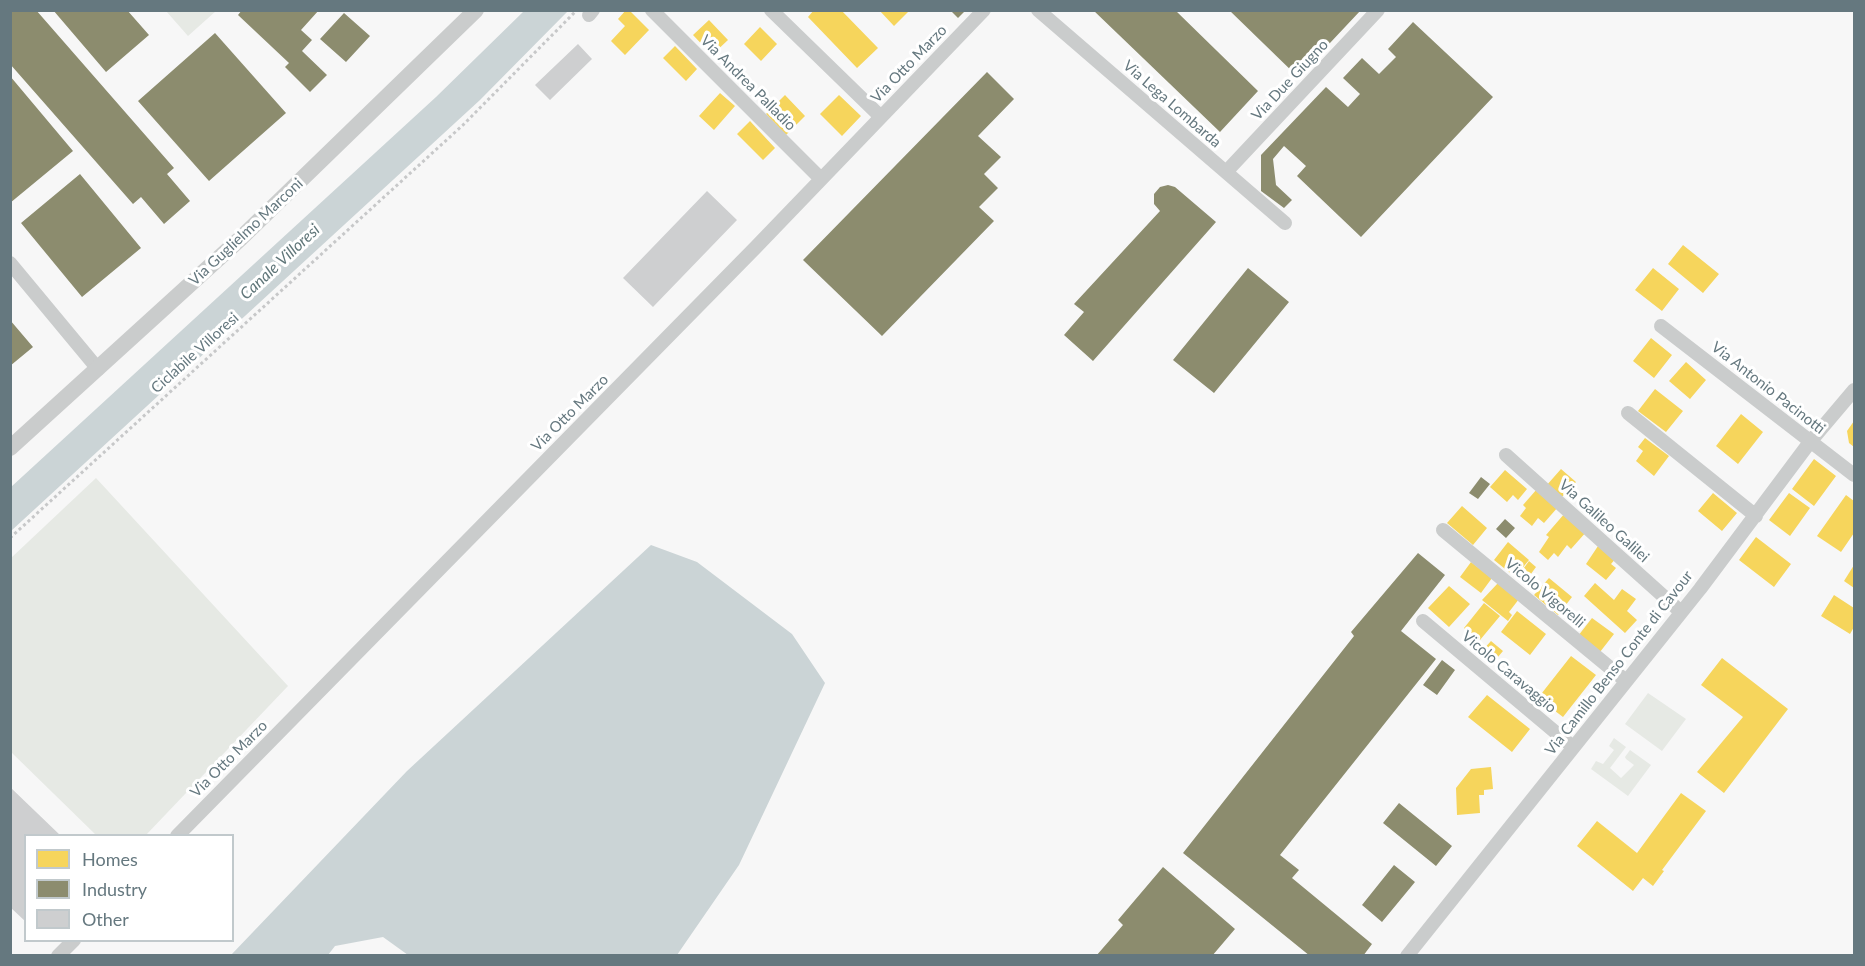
<!DOCTYPE html>
<html>
<head>
<meta charset="utf-8">
<style>
  body { margin:0 }
  #map { position:relative; width:1865px; height:966px; overflow:hidden; background:#f7f7f7; font-family:Lato,sans-serif }
  canvas { display:block }
  .frame { position:absolute; inset:0; border:12px solid #65787f; pointer-events:none }
  .legend { position:absolute; left:24px; top:834px; width:210px; height:108px; box-sizing:border-box; background:#fff; border:2px solid #c1c9cc; margin:0; padding:8px 10px; list-style:none; font-size:18px; color:#65787f }
  .legend li { display:flex; align-items:center; gap:12px; height:30px }
  .legend b { width:30px; border:2px solid #c1c9cc }
</style>
</head>
<body>
<div id="map">
<canvas width="1865" height="966"></canvas>
<div class="frame"></div>
<ul class="legend">
<li><b style="height:16px;background:#f6d55c"></b>Homes</li>
<li><b style="height:16px;background:#8c8c6e"></b>Industry</li>
<li><b style="height:16px;background:#cecfd0"></b>Other</li>
</ul>
</div>
<script>
const ctx = document.querySelector('canvas').getContext('2d');
ctx.lineJoin = 'round';
function fillPath(path, color) {
  ctx.fillStyle = color;
  ctx.fill(path, 'evenodd');
}
function trace(path, color, width, dash) {
  ctx.strokeStyle = color;
  ctx.lineWidth = width;
  ctx.lineCap = dash ? 'butt' : 'round';
  ctx.setLineDash(dash || []);
  ctx.stroke(path);
}
function write(font, color, halo, rows, align = 'center') {
  ctx.font = font + ' Lato,sans-serif';
  ctx.lineWidth = 6;
  ctx.setLineDash([]);
  ctx.textBaseline = 'middle';
  ctx.strokeStyle = halo;
  ctx.fillStyle = color;
  for (const [text, x, y, turn = 0] of rows) {
    ctx.save();
    ctx.translate(x, y);
    ctx.rotate((+turn || 0) * Math.PI / 180);
    ctx.textAlign = isNaN(turn) ? turn : align;
    if (halo) ctx.strokeText(text, 0, 0);
    ctx.fillText(text, 0, 0);
    ctx.restore();
  }
}
fillPath(new Path2D(`
  M 166,11 L 216,11 L 188,36 Z
  M 96,478 L 288,686 L 146,835 L 96,835 L 11,752 L 11,558 Z
  M 1648,693 L 1686,719 L 1662,751 L 1625,724 Z
  M 1614,738 L 1626,747 L 1610,768 L 1621,778 L 1634,765 L 1626,759 L 1625,757 L 1630,750 L 1651,765 L 1628,796 L 1591,769 L 1596,761 L 1603,764 L 1614,750 L 1609,746 Z`), '#e6e9e4');
fillPath(new Path2D(`
  M 524,11 L 568,11 L 480,100 L 11,531 L 11,487 L 436,97 Z
  M 651,545 L 697,562 L 792,634 L 825,683 L 739,865 L 677,955 L 408,955 L 383,937 L 335,946 L 328,955 L 231,955 L 407,771 Z`), '#cbd4d6');
fillPath(new Path2D(`
  M 626,10 L 629,10 L 649,30 L 625,55 L 611,41 L 625,26 L 618,19 Z
  M 814,10 L 841,10 L 878,48 L 857,68 L 808,17 Z
  M 879,10 L 910,10 L 894,26 Z
  M 709,20 L 728,40 L 712,55 L 693,35 Z
  M 760,27 L 777,44 L 761,61 L 744,44 Z
  M 675,46 L 697,69 L 686,81 L 663,58 Z
  M 720,93 L 735,106 L 714,130 L 699,116 Z
  M 785,95 L 805,116 L 786,135 L 766,114 Z
  M 839,95 L 861,116 L 842,136 L 820,114 Z
  M 750,121 L 775,148 L 763,160 L 737,134 Z
  M 1683,245 L 1719,274 L 1703,293 L 1668,264 Z
  M 1653,268 L 1679,289 L 1662,311 L 1635,290 Z
  M 1651,338 L 1672,355 L 1654,378 L 1633,361 Z
  M 1686,362 L 1706,380 L 1690,399 L 1669,381 Z
  M 1655,389 L 1683,411 L 1666,432 L 1638,411 Z
  M 1741,414 L 1763,432 L 1738,464 L 1716,446 Z
  M 1854,421 L 1854,447 L 1849,443 L 1847,431 Z
  M 1645,438 L 1669,456 L 1654,476 L 1636,461 L 1643,451 L 1638,447 Z
  M 1814,459 L 1836,476 L 1814,506 L 1792,489 Z
  M 1561,469 L 1576,482 L 1560,499 L 1546,486 Z
  M 1505,470 L 1527,489 L 1518,500 L 1513,495 L 1507,502 L 1490,487 Z
  M 1537,489 L 1558,507 L 1544,523 L 1538,518 L 1532,526 L 1520,516 L 1526,508 L 1523,505 Z
  M 1713,493 L 1737,513 L 1722,531 L 1698,511 Z
  M 1789,493 L 1810,508 L 1790,536 L 1769,520 Z
  M 1846,495 L 1854,501 L 1854,533 L 1841,552 L 1817,536 Z
  M 1462,506 L 1487,528 L 1473,545 L 1447,523 Z
  M 1565,513 L 1587,531 L 1571,549 L 1567,545 L 1558,557 L 1554,553 L 1548,560 L 1539,552 L 1549,537 L 1546,535 Z
  M 1756,537 L 1791,564 L 1774,587 L 1739,560 Z
  M 1508,542 L 1529,560 L 1515,577 L 1494,560 Z
  M 1600,543 L 1617,557 L 1611,564 L 1616,568 L 1606,580 L 1586,564 Z
  M 1529,561 L 1536,567 L 1528,578 L 1521,572 Z
  M 1471,562 L 1492,578 L 1481,593 L 1460,577 Z
  M 1854,565 L 1854,588 L 1844,581 Z
  M 1549,578 L 1572,597 L 1558,615 L 1534,595 Z
  M 1498,583 L 1519,599 L 1509,612 L 1512,615 L 1508,621 L 1482,600 Z
  M 1595,583 L 1614,600 L 1622,589 L 1636,599 L 1627,611 L 1637,620 L 1625,633 L 1584,596 Z
  M 1449,586 L 1470,604 L 1449,627 L 1428,608 Z
  M 1834,595 L 1854,608 L 1854,627 L 1850,634 L 1821,616 Z
  M 1484,603 L 1500,616 L 1480,640 L 1464,628 Z
  M 1517,611 L 1546,634 L 1530,655 L 1501,632 Z
  M 1592,618 L 1614,634 L 1600,652 L 1578,636 Z
  M 1491,641 L 1503,651 L 1492,664 L 1480,653 Z
  M 1571,656 L 1596,675 L 1563,717 L 1538,698 Z
  M 1722,658 L 1788,709 L 1724,793 L 1697,772 L 1743,717 L 1701,685 Z
  M 1487,695 L 1530,729 L 1512,752 L 1468,717 Z
  M 1491,767 L 1493,789 L 1484,790 L 1484,795 L 1479,795 L 1480,813 L 1457,815 L 1456,788 L 1471,769 Z
  M 1681,793 L 1706,811 L 1662,870 L 1664,871 L 1653,886 L 1643,878 L 1633,891 L 1577,846 L 1597,821 L 1637,853 Z`), '#f6d55c');
fillPath(new Path2D(`
  M 10,10 L 36,10 L 174,168 L 167,174 L 190,201 L 164,224 L 141,197 L 133,204 L 10,64 Z
  M 53,10 L 127,10 L 149,35 L 106,72 Z
  M 242,10 L 319,10 L 301,30 L 312,40 L 302,51 L 327,75 L 310,92 L 285,67 L 289,63 L 238,15 Z
  M 950,10 L 966,10 L 958,18 Z
  M 1093,10 L 1175,10 L 1258,91 L 1220,132 Z
  M 1229,10 L 1361,10 L 1298,77 Z
  M 344,13 L 370,36 L 346,62 L 320,39 Z
  M 1413,22 L 1493,97 L 1361,237 L 1297,176 L 1306,166 L 1284,146 L 1273,159 L 1276,185 L 1292,200 L 1284,208 L 1261,191 L 1261,155 L 1326,87 L 1348,107 L 1360,94 L 1343,78 L 1362,58 L 1379,74 L 1396,57 L 1388,49 Z
  M 215,33 L 286,113 L 209,181 L 138,101 Z
  M 987,72 L 1014,99 L 978,136 L 1001,157 L 984,174 L 998,188 L 979,207 L 994,221 L 882,336 L 803,260 Z
  M 10,76 L 73,151 L 10,203 Z
  M 80,174 L 141,248 L 82,297 L 21,223 Z
  M 1168,185 L 1175,187 L 1216,222 L 1093,361 L 1064,335 L 1084,312 L 1074,304 L 1160,211 L 1154,204 L 1154,194 L 1160,187 Z
  M 1248,268 L 1289,302 L 1214,393 L 1173,360 Z
  M 10,320 L 33,347 L 10,366 Z
  M 1481,477 L 1490,484 L 1478,499 L 1469,493 Z
  M 1505,519 L 1515,528 L 1506,538 L 1496,529 Z
  M 1418,553 L 1445,575 L 1401,631 L 1436,659 L 1280,855 L 1299,870 L 1292,878 L 1372,944 L 1363,956 L 1310,956 L 1183,853 L 1354,636 L 1351,632 Z
  M 1442,660 L 1455,670 L 1437,695 L 1423,685 Z
  M 1399,803 L 1452,846 L 1436,866 L 1383,823 Z
  M 1394,865 L 1415,882 L 1382,922 L 1362,905 Z
  M 1163,867 L 1235,929 L 1212,956 L 1096,956 L 1123,925 L 1118,920 Z`), '#8c8c6e');
fillPath(new Path2D(`
  M 578,44 L 592,59 L 550,100 L 535,85 Z
  M 707,191 L 737,220 L 653,307 L 623,278 Z
  M 10,787 L 61,836 L 26,836 L 26,922 L 10,907 Z`), '#cecfd0');
trace(new Path2D(`
  M 10,538 L 463,125 L 575,12`), '#c7c8c9', 3, [3, 3]);
trace(new Path2D(`
  M 652,10 L 821,179
  M 771,10 L 881,117
  M 1038,10 L 1285,223
  M 589,15 L 593,10
  M 1226,172 L 1378,10
  M 10,263 L 98,369
  M 1661,326 L 1854,475
  M 1628,413 L 1756,516
  M 1506,455 L 1681,612
  M 1443,530 L 1626,681
  M 1423,621 L 1573,747
  M 177,836 L 756,247 L 984,10
  M 58,956 L 74,940
  M 1407,956 L 1700,589 L 1810,442 L 1854,390`), '#cacccc', 14);
trace(new Path2D(`
  M 10,448 L 241,238 L 476,10`), '#cacccc', 16);
write('15px', '#65787f', '#fff', [
  ["Via Otto Marzo",909,64,-46],
  ["Via Due Giugno",1290,80,-47],
  ["Via Andrea Palladio",748,83,45],
  ["Via Lega Lombarda",1172,104,41],
  ["Via Guglielmo Marconi",246,232,-43],
  ["Ciclabile Villoresi",195,353,-42],
  ["Via Antonio Pacinotti",1768,388,38],
  ["Via Otto Marzo",570,413,-45],
  ["Via Galileo Galilei",1604,521,42],
  ["Vicolo Vigorelli",1545,593,40],
  ["Via Camillo Benso Conte di Cavour",1619,663,-52],
  ["Vicolo Caravaggio",1509,672,40],
  ["Via Otto Marzo",229,759,-45]
]);
write('italic 16px', '#607679', '#fff', [
  ["Canale Villoresi",280,262,-43]
]);
</script>
</body>
</html>
